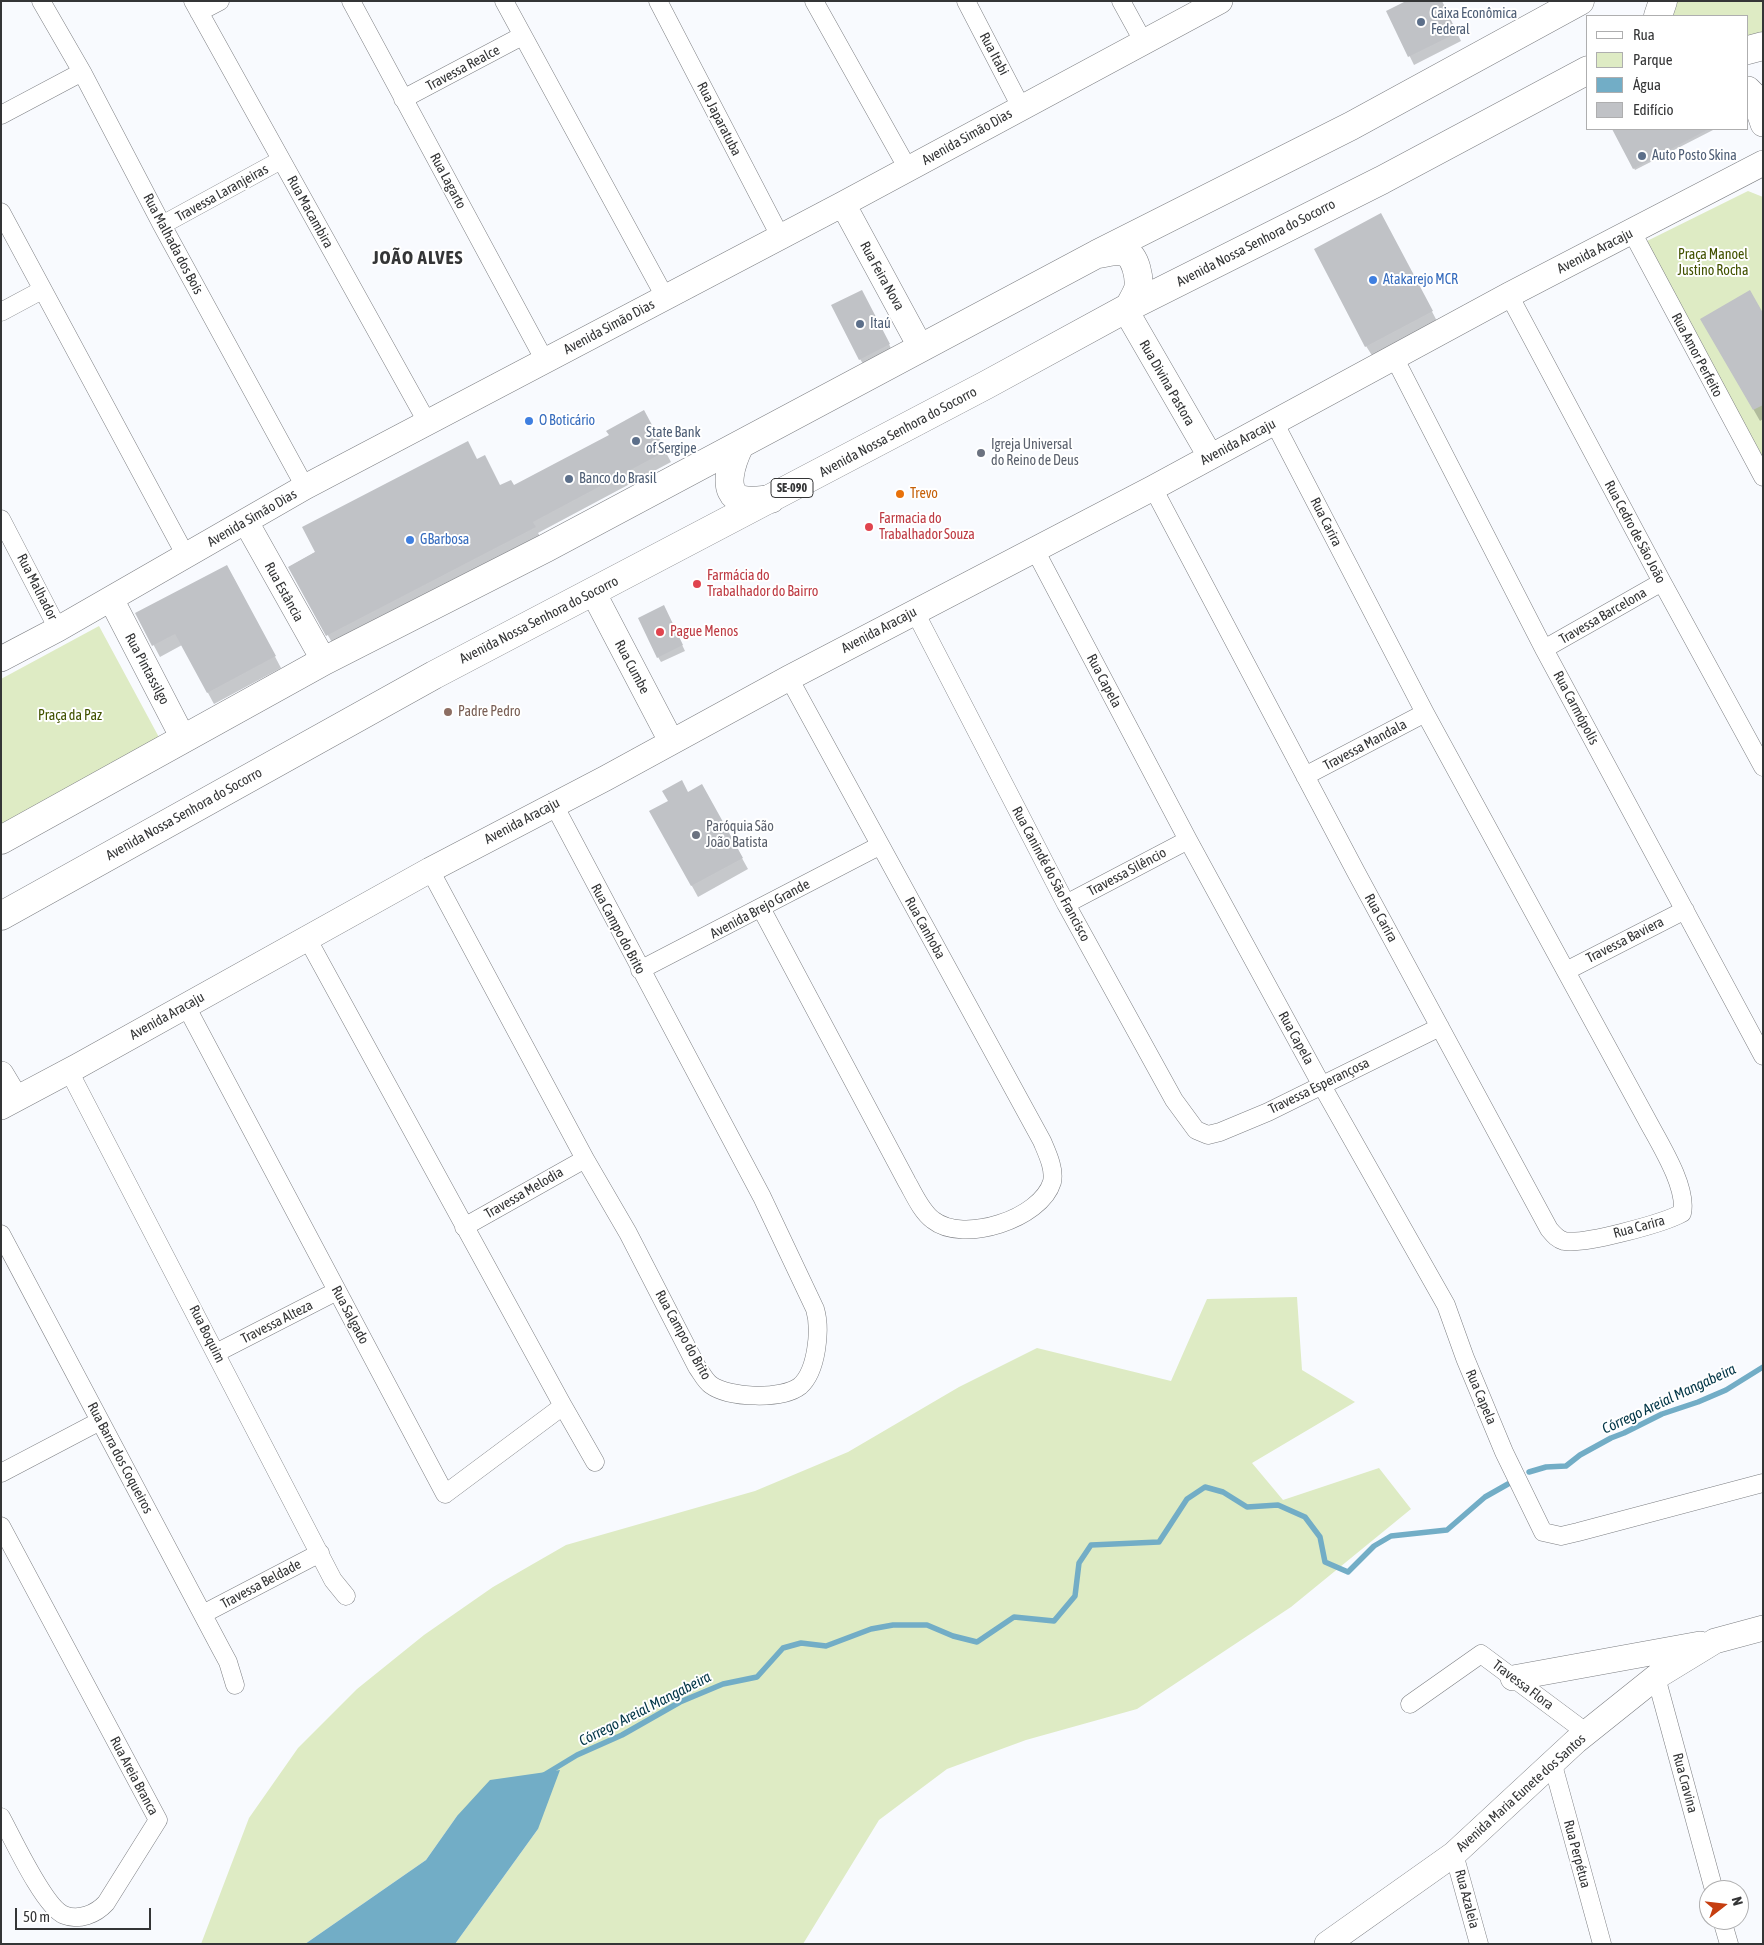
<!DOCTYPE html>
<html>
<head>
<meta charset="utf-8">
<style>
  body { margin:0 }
  #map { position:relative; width:1764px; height:1945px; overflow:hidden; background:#f8fafe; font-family:"Asap Condensed",sans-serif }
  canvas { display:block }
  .frame { position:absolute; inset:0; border:2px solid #343536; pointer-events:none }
  .legend { position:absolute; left:1586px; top:15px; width:162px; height:115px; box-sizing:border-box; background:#fff; border:1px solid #aeaeaf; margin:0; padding:6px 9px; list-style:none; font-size:15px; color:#343536 }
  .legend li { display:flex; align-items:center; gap:10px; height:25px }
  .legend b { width:25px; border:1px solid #aeaeaf }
  .north { position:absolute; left:1699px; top:1880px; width:50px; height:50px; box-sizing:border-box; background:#fff; border:1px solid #aeaeaf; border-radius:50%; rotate:74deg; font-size:14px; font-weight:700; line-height:20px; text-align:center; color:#343536 }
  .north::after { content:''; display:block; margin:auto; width:18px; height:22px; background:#c63e10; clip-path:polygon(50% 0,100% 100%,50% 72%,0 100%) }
  .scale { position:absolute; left:15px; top:1908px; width:136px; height:22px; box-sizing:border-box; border:2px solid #343536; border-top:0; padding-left:6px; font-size:15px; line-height:18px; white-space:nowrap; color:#343536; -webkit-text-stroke:4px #fff; paint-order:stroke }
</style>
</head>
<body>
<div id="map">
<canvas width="1764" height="1945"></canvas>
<div class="frame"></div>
<ul class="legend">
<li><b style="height:6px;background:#fff"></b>Rua</li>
<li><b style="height:14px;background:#deebc4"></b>Parque</li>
<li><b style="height:14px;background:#72adc6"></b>Água</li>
<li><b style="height:14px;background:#c0c2c6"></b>Edifício</li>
</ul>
<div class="north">N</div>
<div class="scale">50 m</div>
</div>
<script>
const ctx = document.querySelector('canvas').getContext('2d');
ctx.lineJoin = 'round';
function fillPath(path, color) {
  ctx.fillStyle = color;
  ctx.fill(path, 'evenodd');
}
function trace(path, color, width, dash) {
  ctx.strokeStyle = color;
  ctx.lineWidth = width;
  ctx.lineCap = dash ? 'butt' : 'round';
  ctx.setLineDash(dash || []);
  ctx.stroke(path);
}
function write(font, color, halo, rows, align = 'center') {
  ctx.font = font + ' "Asap Condensed",sans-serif';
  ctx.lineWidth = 4;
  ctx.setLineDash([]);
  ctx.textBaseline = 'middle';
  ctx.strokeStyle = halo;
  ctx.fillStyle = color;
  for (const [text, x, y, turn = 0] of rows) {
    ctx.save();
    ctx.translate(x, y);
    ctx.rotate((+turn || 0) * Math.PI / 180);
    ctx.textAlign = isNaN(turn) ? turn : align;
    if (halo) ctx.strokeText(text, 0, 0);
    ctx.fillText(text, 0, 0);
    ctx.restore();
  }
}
fillPath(new Path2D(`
  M 1676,1 L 1763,1 L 1763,37 L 1748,42 L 1748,16 L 1669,16 Z
  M 1748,191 L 1763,197 L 1763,459 L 1645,242 Z
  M 99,626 L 161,741 L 1,827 L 1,679 Z
  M 1297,1297 L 1302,1370 L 1355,1402 L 1252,1463 L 1283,1500 L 1379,1468 L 1411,1509 L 1291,1607 L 1137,1709 L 1026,1740 L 947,1769 L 879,1820 L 803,1944 L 455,1944 L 538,1829 L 457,1816 L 426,1860 L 305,1944 L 201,1944 L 249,1818 L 298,1748 L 357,1689 L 424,1635 L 493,1587 L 566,1545 L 755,1491 L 848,1452 L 959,1387 L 1037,1348 L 1171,1381 L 1207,1299 Z`), '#deebc4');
fillPath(new Path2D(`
  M 560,1770 L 538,1829 L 455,1944 L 305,1944 L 426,1860 L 457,1816 L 490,1780 Z`), '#72adc6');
fillPath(new Path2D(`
  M 1445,9 L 1461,41 L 1414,65 L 1388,12 Z
  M 1613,129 L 1715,129 L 1635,170 Z
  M 1387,226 L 1438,323 L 1373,357 L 1366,346 Z
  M 866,300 L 893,352 L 865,367 L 860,359 Z
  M 1763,315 L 1763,419 L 1760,421 L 1702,319 Z
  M 650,423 L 671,462 L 538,533 L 541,538 L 334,646 L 289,567 L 477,460 L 500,487 L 514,487 Z
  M 233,577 L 281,668 L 214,704 L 182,645 L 160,657 L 137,614 Z
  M 666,612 L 685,651 L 661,662 L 658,657 Z
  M 702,786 L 748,869 L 698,897 L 651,812 Z`), '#0003');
trace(new Path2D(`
  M 1529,1472 L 1546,1467 L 1566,1466 L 1580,1455 L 1611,1438 L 1624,1433 L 1662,1414 L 1698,1402 L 1726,1390 L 1763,1367
  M 544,1775 L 577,1755 L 622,1735 L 680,1702 L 723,1684 L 757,1677 L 783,1648 L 801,1643 L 826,1646 L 871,1629 L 893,1625 L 927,1625 L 953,1636 L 977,1642 L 1014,1617 L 1054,1621 L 1075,1596 L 1079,1563 L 1091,1545 L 1159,1542 L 1187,1499 L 1205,1487 L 1223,1492 L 1247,1507 L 1278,1505 L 1305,1517 L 1320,1537 L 1325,1562 L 1348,1572 L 1374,1546 L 1391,1536 L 1447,1530 L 1485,1497 L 1508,1484`), '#72adc6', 5.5);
fillPath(new Path2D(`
  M 1406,1 L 1442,1 L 1457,33 L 1408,57 L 1386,11 Z
  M 1612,129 L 1709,129 L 1633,169 Z
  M 1381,213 L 1433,311 L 1365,347 L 1314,249 Z
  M 862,290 L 890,344 L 859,360 L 831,305 Z
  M 1750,290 L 1763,313 L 1763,405 L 1753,410 L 1700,319 Z
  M 644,410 L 666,451 L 533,522 L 536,527 L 326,636 L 288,567 L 315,552 L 302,527 L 468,441 L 477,459 L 485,455 L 500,485 L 511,480 L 514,485 L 609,435 L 606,431 Z
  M 227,565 L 276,656 L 207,693 L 175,634 L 152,646 L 135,613 Z
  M 664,605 L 683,645 L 657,658 L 638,618 Z
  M 682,780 L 688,792 L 702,784 L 743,858 L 691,886 L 649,811 L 668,801 L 662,791 Z`), '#c0c2c6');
const street = new Path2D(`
  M 41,1 L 82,72 L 162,225 L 305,487
  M 193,1 L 427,422
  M 351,1 L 545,361
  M 504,1 L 665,297
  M 658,1 L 780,236
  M 814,1 L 908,169
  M 966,1 L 1021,107
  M 1121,1 L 1143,41
  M 199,12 L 220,1
  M 403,99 L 522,36
  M 1,115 L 82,72
  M 1,212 L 186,556
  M 162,225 L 281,160
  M 1632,232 L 1763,477
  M 1509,295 L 1662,582 L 1763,767
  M 1,312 L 42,290
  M 1394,357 L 1544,649 L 1763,1056
  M 1153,488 L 1356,872 L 1549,1229 C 1554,1235 1557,1239 1564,1241 C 1584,1245 1659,1224 1678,1215 L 1682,1213 C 1688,1187 1658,1141 1646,1118 L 1425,713 L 1274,422
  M 1,519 L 58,629
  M 1035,550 L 1188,840 L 1321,1084 L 1446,1305 L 1465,1358 L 1504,1452 L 1543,1532 L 1561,1536 L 1578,1532 L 1763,1483
  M 915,612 L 1066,904 L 1174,1100 L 1196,1130 L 1208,1135 L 1220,1132 L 1268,1112 L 1440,1027
  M 1544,649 L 1662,582
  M 1305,776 L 1425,713
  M 430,870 L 585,1159 L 628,1233 L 697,1367 C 701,1372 705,1381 711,1385 C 729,1398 782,1400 800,1386 C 817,1371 821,1329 815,1309 L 762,1197 L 554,805
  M 1066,904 L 1188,840
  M 761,908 L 907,1182 C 914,1194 921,1211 933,1220 C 963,1244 1041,1219 1052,1182 C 1055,1169 1047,1153 1042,1141 L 789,678
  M 640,970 L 879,846
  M 1566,971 L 1685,910
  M 186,1006 L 445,1494 L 563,1406 L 307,938
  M 69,1071 L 333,1580 L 346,1596
  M 464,1227 L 585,1159
  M 1,1234 L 221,1649 L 228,1662 L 235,1685
  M 216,1353 L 337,1291
  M 563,1406 L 595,1462
  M 1,1473 L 100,1421
  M 1,1526 L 158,1820 L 106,1903 C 96,1914 79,1921 64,1915 C 44,1907 12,1837 1,1817
  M 203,1614 L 320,1553
  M 1656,1677 L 1714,1890
  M 1410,1704 L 1481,1654 L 1587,1733
  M 1553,1765 L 1602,1944
  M 1454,1854 L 1479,1944
  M 1722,1920 L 1729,1944`);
const secondary = new Path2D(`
  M 1748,89 L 1753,94 L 1763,124
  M 843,204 L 921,348
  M 1125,309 L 1210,456
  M 246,522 L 324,661
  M 593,592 L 671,741
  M 111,599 L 183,738
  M 1,659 L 58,629 L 305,487 L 843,204 L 1220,1
  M 1,1074 L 16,1099
  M 1,1107 L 78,1066 L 430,870 L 606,778 L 789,678 L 1153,488 L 1509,295 L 1763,163
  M 1513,1678 L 1700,1644
  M 1327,1944 L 1454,1854 L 1576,1741 L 1656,1677 L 1715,1641 L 1763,1628`);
const primary = new Path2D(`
  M 1658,16 L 1663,1
  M 1748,50 L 1763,46
  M 1098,254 C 1106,253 1118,249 1126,253 C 1136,257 1140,279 1138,289 C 1136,295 1132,301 1129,307
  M 740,445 C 733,459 719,494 743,500 C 752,502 762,500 771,499
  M 1,840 L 324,661 L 546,548 L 1097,254 L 1351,126 L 1580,1
  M 1,916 L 434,675 L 986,385 L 1129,307 L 1382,180 L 1588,70`);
trace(street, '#7c7e82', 19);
trace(secondary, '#7c7e82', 26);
trace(primary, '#7c7e82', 29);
trace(street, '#fff', 18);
trace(secondary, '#fff', 25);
trace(primary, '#fff', 28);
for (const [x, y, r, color] of [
  [1421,22,5,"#5c6f8a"],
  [1642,156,5,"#5c6f8a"],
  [1373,280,5,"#3f7fe0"],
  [860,324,5,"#5c6f8a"],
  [529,421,5,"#3f7fe0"],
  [636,441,5,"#5c6f8a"],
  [981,453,5,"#6b7280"],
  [569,479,5,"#5c6f8a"],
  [900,494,5,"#e8710a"],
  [869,527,5,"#e0444e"],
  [410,540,5,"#3f7fe0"],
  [697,584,5,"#e0444e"],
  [660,632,5,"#e0444e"],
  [448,712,5,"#8d6e63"],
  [696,835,5,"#6b7280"]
]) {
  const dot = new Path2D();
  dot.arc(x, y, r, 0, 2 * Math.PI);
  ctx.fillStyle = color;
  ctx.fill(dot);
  trace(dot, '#fff', 2);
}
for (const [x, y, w] of [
  [792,488,42]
]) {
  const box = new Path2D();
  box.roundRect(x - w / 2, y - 9.5, w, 19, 4);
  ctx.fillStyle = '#fff';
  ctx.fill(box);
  trace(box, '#343536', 1);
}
write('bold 12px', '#343536', null, [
  ["SE-090",792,488]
]);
write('14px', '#4e5e75', '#fff', [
  ["Caixa Econômica",1431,14],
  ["Federal",1431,30],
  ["Auto Posto Skina",1652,156],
  ["Itaú",870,324],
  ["State Bank",646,433],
  ["of Sergipe",646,449],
  ["Banco do Brasil",579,479]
], 'left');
write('14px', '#343536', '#fff', [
  ["Rua Itabi",994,54,62],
  ["Travessa Realce",463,68,-28],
  ["Rua Japaratuba",719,119,63],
  ["Avenida Simão Dias",967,137,-29],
  ["Rua Lagarto",448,181,62],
  ["Travessa Laranjeiras",222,193,-29],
  ["Rua Macambira",310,212,61],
  ["Avenida Nossa Senhora do Socorro",1256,243,-27],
  ["Rua Malhada dos Bois",173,244,62],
  ["Avenida Aracaju",1595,251,-27],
  ["Rua Feira Nova",882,276,61],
  ["Avenida Simão Dias",609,327,-28],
  ["Rua Amor Perfeito",1697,355,62],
  ["Rua Divina Pastora",1167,383,60],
  ["Avenida Nossa Senhora do Socorro",898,432,-28],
  ["Avenida Aracaju",1238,442,-28],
  ["Avenida Simão Dias",252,518,-30],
  ["Rua Carira",1326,522,63],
  ["Rua Cedro de São João",1635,532,62],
  ["Rua Malhador",37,587,63],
  ["Rua Estância",284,592,61],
  ["Travessa Barcelona",1603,616,-30],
  ["Avenida Nossa Senhora do Socorro",539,620,-27],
  ["Avenida Aracaju",879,630,-28],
  ["Rua Cumbe",632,667,62],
  ["Rua Pintassilgo",147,669,62],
  ["Rua Capela",1104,681,62],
  ["Rua Carmópolis",1576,708,62],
  ["Travessa Mandala",1365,745,-28],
  ["Avenida Nossa Senhora do Socorro",184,814,-29],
  ["Avenida Aracaju",522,821,-28],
  ["Travessa Silêncio",1127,872,-28],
  ["Rua Canindé do São Francisco",1051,874,62],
  ["Avenida Brejo Grande",760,909,-28],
  ["Rua Carira",1381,918,61],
  ["Rua Canhoba",925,928,61],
  ["Rua Campo do Brito",618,929,62],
  ["Travessa Baviera",1625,940,-27],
  ["Avenida Aracaju",167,1016,-29],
  ["Rua Capela",1296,1038,61],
  ["Travessa Esperançosa",1319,1086,-26],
  ["Travessa Melodia",524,1193,-30],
  ["Rua Carira",1639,1227,-15],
  ["Rua Salgado",350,1315,62],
  ["Travessa Alteza",277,1322,-27],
  ["Rua Boquim",207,1334,63],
  ["Rua Campo do Brito",683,1335,61],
  ["Rua Capela",1481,1397,67],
  ["Rua Barra dos Coqueiros",120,1458,62],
  ["Travessa Beldade",261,1584,-28],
  ["Travessa Flora",1523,1685,37],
  ["Rua Areia Branca",134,1776,62],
  ["Rua Cravina",1685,1783,75],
  ["Avenida Maria Eunete dos Santos",1521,1793,-42],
  ["Rua Perpétua",1577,1854,75],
  ["Rua Azaleia",1467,1899,75]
]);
write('14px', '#425200', '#fff', [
  ["Praça Manoel",1713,255],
  ["Justino Rocha",1713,271],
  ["Praça da Paz",70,716]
]);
write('14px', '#366cbe', '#fff', [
  ["Atakarejo MCR",1383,280],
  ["O Boticário",539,421],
  ["GBarbosa",420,540]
], 'left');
write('14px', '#5b616d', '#fff', [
  ["Igreja Universal",991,445],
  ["do Reino de Deus",991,461],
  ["Paróquia São",706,827],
  ["João Batista",706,843]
], 'left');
write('14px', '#c56008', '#fff', [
  ["Trevo",910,494]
], 'left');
write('14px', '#be3a42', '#fff', [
  ["Farmacia do",879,519],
  ["Trabalhador Souza",879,535],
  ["Farmácia do",707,576],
  ["Trabalhador do Bairro",707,592],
  ["Pague Menos",670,632]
], 'left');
write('14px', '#785e54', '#fff', [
  ["Padre Pedro",458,712]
], 'left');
write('italic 15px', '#003546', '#fff', [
  ["Córrego Areial Mangabeira",1669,1399,-25],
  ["Córrego Areial Mangabeira",645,1709,-27]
]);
ctx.letterSpacing = '1px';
write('bold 19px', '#343536', '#fff', [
  ["JOÃO ALVES",418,258]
]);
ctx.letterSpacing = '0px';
</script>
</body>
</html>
